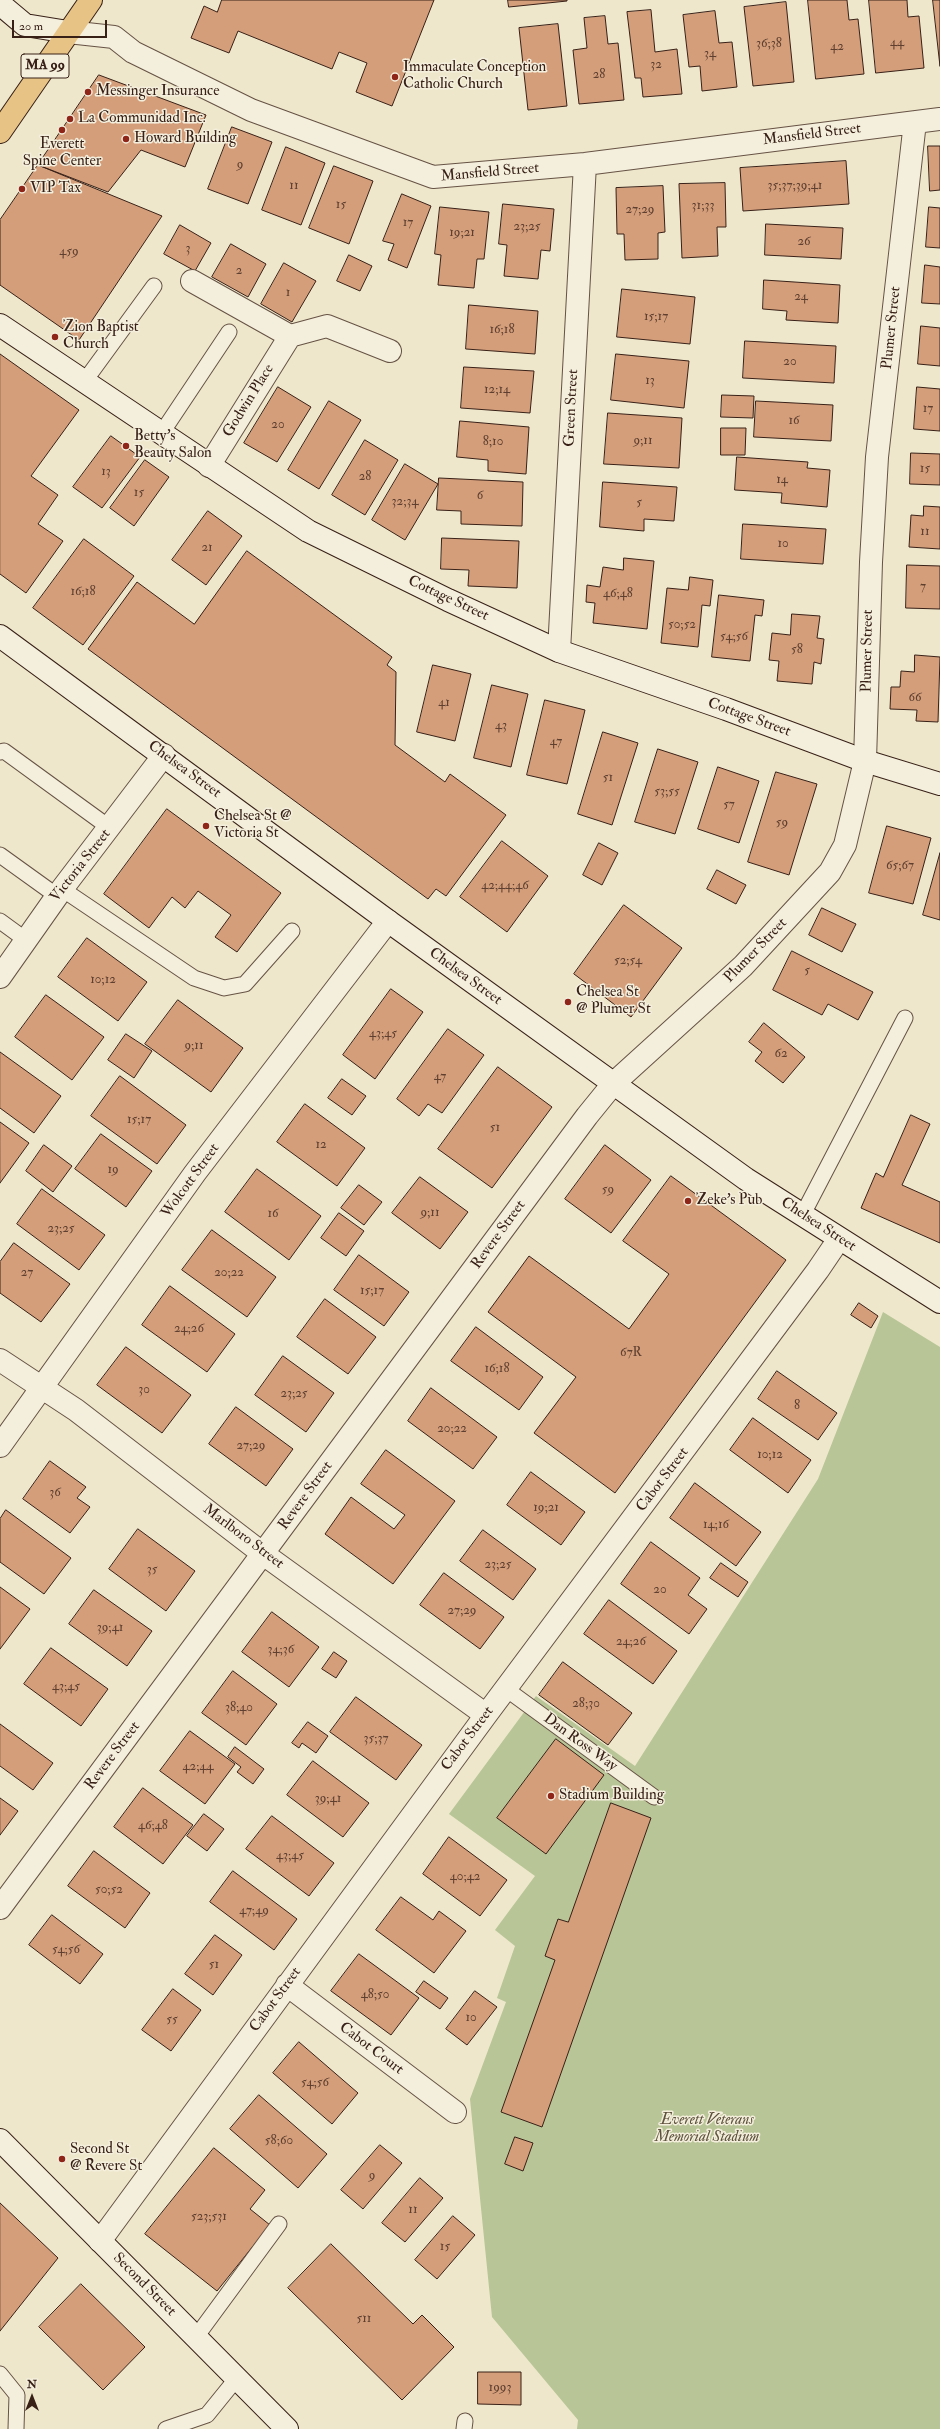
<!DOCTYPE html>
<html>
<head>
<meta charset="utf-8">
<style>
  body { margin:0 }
  #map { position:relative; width:940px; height:2429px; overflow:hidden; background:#eee7cb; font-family:"IM FELL Double Pica",serif }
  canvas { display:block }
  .north { position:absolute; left:12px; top:2377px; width:40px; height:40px; -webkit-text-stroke:3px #f4efdd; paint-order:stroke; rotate:0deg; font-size:11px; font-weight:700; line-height:16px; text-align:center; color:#382017 }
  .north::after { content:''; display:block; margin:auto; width:14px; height:18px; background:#382017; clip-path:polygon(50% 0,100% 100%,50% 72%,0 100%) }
  .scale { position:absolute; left:12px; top:20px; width:95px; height:18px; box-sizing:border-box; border:2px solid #382017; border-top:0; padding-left:5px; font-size:12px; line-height:14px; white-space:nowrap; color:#382017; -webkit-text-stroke:3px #f4efdd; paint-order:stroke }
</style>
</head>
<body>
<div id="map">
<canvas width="940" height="2429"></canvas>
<div class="north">N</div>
<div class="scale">20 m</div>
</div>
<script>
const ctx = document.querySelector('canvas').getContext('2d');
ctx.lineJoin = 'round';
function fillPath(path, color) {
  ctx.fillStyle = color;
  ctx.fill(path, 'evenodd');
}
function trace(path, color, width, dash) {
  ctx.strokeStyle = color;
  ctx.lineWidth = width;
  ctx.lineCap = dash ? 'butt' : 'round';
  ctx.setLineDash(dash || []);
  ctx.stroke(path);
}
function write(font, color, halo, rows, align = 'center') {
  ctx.font = font + ' "IM FELL Double Pica",serif';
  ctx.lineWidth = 3;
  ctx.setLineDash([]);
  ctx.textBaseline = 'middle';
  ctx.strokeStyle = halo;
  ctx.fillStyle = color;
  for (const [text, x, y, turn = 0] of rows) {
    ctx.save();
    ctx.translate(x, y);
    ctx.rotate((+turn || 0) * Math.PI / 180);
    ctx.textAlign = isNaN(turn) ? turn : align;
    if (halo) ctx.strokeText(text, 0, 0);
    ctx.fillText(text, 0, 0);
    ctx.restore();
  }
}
fillPath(new Path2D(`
  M 883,1312 L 940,1347 L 940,2429 L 577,2429 L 578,2420 L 492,2317 L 470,2099 L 506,2002 L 497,1998 L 515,1946 L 495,1930 L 535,1876 L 449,1814 L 536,1696 L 635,1766 L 818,1479 Z`), '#b8c597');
const building = new Path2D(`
  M 222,0 L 434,0 L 392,106 L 356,92 L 367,63 L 339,52 L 332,69 L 238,31 L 229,53 L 191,38 L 204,6 L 217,12 Z
  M 508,0 L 567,0 L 567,1 L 509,7 Z
  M 808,0 L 847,0 L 849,20 L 858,19 L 864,74 L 816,79 Z
  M 869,0 L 907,0 L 908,17 L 919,16 L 924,68 L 876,73 Z
  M 933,0 L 940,0 L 940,66 Z
  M 786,2 L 794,82 L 753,86 L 744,7 Z
  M 651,10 L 655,52 L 677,49 L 682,94 L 643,97 L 641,78 L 635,78 L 627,12 Z
  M 715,11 L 719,43 L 732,42 L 737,87 L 702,91 L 700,66 L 689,67 L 683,15 Z
  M 605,16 L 608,44 L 618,43 L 624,100 L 579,104 L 573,50 L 587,48 L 584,18 Z
  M 558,24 L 567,106 L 528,110 L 519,28 Z
  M 99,75 L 206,115 L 185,167 L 141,150 L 108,192 L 38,165 Z
  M 232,127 L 272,142 L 248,204 L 208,189 Z
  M 928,146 L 940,146 L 940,190 L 930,191 Z
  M 286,147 L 325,163 L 301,225 L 262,210 Z
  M 846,161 L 849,204 L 743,211 L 740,168 Z
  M 38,165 L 162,216 L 79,340 L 0,285 L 0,220 Z
  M 334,166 L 373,181 L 349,244 L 309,228 Z
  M 725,183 L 726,227 L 717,227 L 718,256 L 682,258 L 679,184 Z
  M 663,186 L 665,232 L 658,233 L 658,259 L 625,260 L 624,234 L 617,234 L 616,188 Z
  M 402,194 L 431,206 L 407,268 L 388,260 L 394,244 L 383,241 Z
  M 503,204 L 554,209 L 550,251 L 541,250 L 538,279 L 504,276 L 507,245 L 499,244 Z
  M 440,207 L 489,212 L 484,259 L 477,259 L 474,288 L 438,285 L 441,255 L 435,254 Z
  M 929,207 L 940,208 L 940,248 L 926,247 Z
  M 766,224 L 843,228 L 841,259 L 765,255 Z
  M 180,225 L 211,243 L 195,271 L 164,254 Z
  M 231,244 L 266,264 L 248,297 L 212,277 Z
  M 349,255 L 372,266 L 360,291 L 337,281 Z
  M 284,263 L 316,281 L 292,322 L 261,304 Z
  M 925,265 L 940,267 L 940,304 L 922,303 Z
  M 764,280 L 840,285 L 838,323 L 786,320 L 787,311 L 763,309 Z
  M 622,289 L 695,297 L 690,344 L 617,337 Z
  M 469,305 L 538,311 L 535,354 L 466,349 Z
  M 921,326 L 940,328 L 940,366 L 918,364 Z
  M 745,341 L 836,346 L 834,383 L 743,378 Z
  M 0,354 L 79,410 L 31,476 L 58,495 L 38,524 L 63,541 L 26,593 L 0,574 Z
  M 616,354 L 689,361 L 684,408 L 611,400 Z
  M 464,367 L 534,371 L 530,413 L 461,408 Z
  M 278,387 L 311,407 L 277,462 L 244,443 Z
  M 917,387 L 940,389 L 940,431 L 914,429 Z
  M 722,395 L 754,396 L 753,418 L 721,417 Z
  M 329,401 L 361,420 L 319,489 L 288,470 Z
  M 756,401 L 833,405 L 831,441 L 754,437 Z
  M 608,413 L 682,418 L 679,468 L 604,464 Z
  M 460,421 L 529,427 L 526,474 L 488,471 L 488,460 L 457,457 Z
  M 721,428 L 746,428 L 745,455 L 721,455 Z
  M 111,436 L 140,457 L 102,508 L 73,487 Z
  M 365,440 L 398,460 L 365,515 L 332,495 Z
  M 911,453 L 940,454 L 940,485 L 910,484 Z
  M 737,457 L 808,462 L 807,468 L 830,470 L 827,507 L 781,503 L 782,493 L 735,490 Z
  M 145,460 L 169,477 L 134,526 L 110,508 Z
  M 405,464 L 438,484 L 405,540 L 372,520 Z
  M 439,478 L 523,482 L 522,526 L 461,524 L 461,511 L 437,510 Z
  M 603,482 L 677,487 L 674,521 L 644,519 L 644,531 L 600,527 Z
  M 924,506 L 940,507 L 940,549 L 909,547 L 911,515 L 923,516 Z
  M 208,511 L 242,536 L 206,585 L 172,560 Z
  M 743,524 L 826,529 L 823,564 L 741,559 Z
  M 442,538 L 519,541 L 517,588 L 468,586 L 469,570 L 441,569 Z
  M 84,539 L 134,576 L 83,645 L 33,608 Z
  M 247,551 L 392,657 L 387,665 L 396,672 L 395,745 L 445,782 L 450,774 L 506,815 L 446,896 L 436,889 L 428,899 L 88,649 L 137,582 L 194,624 Z
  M 624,558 L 654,561 L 647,629 L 593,623 L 595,603 L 586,602 L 587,585 L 600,587 L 603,567 L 623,570 Z
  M 907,565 L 940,566 L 940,609 L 906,608 Z
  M 690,577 L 713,580 L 710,606 L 702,605 L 698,647 L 661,643 L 667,588 L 688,590 Z
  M 719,595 L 764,600 L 762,616 L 755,615 L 750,661 L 712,657 Z
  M 792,614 L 820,616 L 817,638 L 824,639 L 821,664 L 814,662 L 812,684 L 777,681 L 779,661 L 769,660 L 772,633 L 790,635 Z
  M 915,655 L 940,657 L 938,722 L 916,721 L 917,710 L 890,709 L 891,687 L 900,687 L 901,671 L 914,672 Z
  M 433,665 L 471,674 L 455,741 L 417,732 Z
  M 492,685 L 528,694 L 511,767 L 474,758 Z
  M 545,700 L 585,710 L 567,784 L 527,775 Z
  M 603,732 L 638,743 L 612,825 L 578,814 Z
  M 658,749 L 698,762 L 675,834 L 635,822 Z
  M 718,767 L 759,781 L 739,843 L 698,829 Z
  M 776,772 L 817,784 L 789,875 L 748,862 Z
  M 167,809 L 281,893 L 237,952 L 215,937 L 231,915 L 198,891 L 185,908 L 172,897 L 149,928 L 104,894 Z
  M 887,826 L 931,838 L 913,904 L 869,893 Z
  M 502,841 L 548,876 L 507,932 L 460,897 Z
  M 599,843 L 618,853 L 602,885 L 583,875 Z
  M 940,853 L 940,920 L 923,915 Z
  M 717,870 L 746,885 L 736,904 L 707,889 Z
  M 624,905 L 682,948 L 631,1017 L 574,974 Z
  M 822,908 L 856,924 L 842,952 L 809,935 Z
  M 87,938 L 147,982 L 118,1021 L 58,977 Z
  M 792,951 L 873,992 L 858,1020 L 828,1004 L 822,1015 L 773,990 Z
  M 391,989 L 423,1012 L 375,1079 L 343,1055 Z
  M 46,995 L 104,1037 L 72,1080 L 15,1037 Z
  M 178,1000 L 243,1048 L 211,1092 L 145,1044 Z
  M 764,1023 L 805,1057 L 783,1083 L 755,1061 L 762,1052 L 749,1042 Z
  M 448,1029 L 484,1055 L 442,1113 L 428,1104 L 419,1116 L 397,1099 Z
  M 126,1034 L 152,1051 L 134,1078 L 108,1060 Z
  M 0,1052 L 61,1096 L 34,1133 L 0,1108 Z
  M 498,1067 L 552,1107 L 492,1188 L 438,1149 Z
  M 120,1076 L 186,1125 L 157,1164 L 91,1116 Z
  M 342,1079 L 366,1096 L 352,1115 L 328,1098 Z
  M 305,1104 L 365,1148 L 337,1186 L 277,1142 Z
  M 911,1115 L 930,1124 L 902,1185 L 940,1202 L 940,1243 L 861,1208 L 876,1173 L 883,1177 Z
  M 0,1122 L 29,1143 L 0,1183 Z
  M 101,1134 L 152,1171 L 126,1207 L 75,1169 Z
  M 44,1145 L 72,1166 L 53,1192 L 26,1171 Z
  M 605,1145 L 651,1180 L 611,1233 L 565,1199 Z
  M 257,1169 L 321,1216 L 289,1260 L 225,1212 Z
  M 671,1176 L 786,1260 L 615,1493 L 534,1433 L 576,1377 L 488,1312 L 529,1256 L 629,1329 L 669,1274 L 623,1241 Z
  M 420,1177 L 468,1212 L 440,1249 L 392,1213 Z
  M 359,1185 L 382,1202 L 364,1225 L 341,1208 Z
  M 42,1189 L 105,1235 L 79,1270 L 17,1224 Z
  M 339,1213 L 364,1231 L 346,1256 L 321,1238 Z
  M 212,1230 L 276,1277 L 247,1317 L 182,1270 Z
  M 14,1243 L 70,1284 L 41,1322 L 0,1293 L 0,1262 Z
  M 359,1255 L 409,1292 L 384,1326 L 334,1290 Z
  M 170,1286 L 235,1334 L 207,1372 L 142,1325 Z
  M 325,1299 L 376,1337 L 348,1374 L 297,1337 Z
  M 859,1303 L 878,1316 L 871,1328 L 851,1315 Z
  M 476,1327 L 543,1377 L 519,1410 L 451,1361 Z
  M 126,1347 L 191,1395 L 162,1433 L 97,1385 Z
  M 283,1356 L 334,1393 L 306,1432 L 255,1395 Z
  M 777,1371 L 837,1413 L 818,1440 L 758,1399 Z
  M 431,1388 L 497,1437 L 473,1469 L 408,1421 Z
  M 236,1407 L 293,1449 L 266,1486 L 209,1444 Z
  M 753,1418 L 811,1460 L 788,1493 L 730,1450 Z
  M 386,1450 L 455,1501 L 393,1584 L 325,1534 L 351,1497 L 394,1529 L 405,1515 L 361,1484 Z
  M 50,1461 L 86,1487 L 77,1498 L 90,1507 L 70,1533 L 23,1499 Z
  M 531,1472 L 585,1512 L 561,1545 L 507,1505 Z
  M 695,1483 L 761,1532 L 736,1566 L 670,1518 Z
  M 6,1510 L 71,1558 L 44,1594 L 0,1562 L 0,1519 Z
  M 138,1529 L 195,1571 L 166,1611 L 109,1569 Z
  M 483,1530 L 536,1569 L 513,1600 L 460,1561 Z
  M 651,1542 L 700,1578 L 688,1595 L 707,1609 L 689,1634 L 621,1584 Z
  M 721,1563 L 748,1582 L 738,1597 L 710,1578 Z
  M 444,1573 L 504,1617 L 480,1649 L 420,1605 Z
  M 0,1587 L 30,1609 L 0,1649 Z
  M 94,1590 L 152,1631 L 127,1666 L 69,1624 Z
  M 609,1600 L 677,1651 L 653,1684 L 584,1634 Z
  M 272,1612 L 319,1647 L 289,1687 L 242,1652 Z
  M 51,1648 L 108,1689 L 81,1726 L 24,1684 Z
  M 334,1652 L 347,1661 L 336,1678 L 322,1669 Z
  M 563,1662 L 632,1713 L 608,1745 L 539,1695 Z
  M 233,1671 L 277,1704 L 246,1745 L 202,1713 Z
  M 356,1697 L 422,1745 L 396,1780 L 330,1732 Z
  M 308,1722 L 328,1736 L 316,1753 L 302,1743 L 299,1748 L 292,1743 Z
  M 0,1724 L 53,1763 L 33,1790 L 0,1766 Z
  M 190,1731 L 235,1764 L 205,1804 L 160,1771 Z
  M 556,1739 L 604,1775 L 546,1854 L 497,1818 Z
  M 235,1747 L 264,1769 L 253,1784 L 237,1772 L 241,1767 L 228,1757 Z
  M 313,1761 L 369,1803 L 343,1837 L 287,1795 Z
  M 143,1788 L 193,1825 L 163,1864 L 114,1827 Z
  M 0,1798 L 18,1811 L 0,1835 Z
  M 611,1803 L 651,1818 L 542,2127 L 501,2112 L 555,1960 L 545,1956 L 558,1919 L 568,1922 Z
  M 204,1814 L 224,1829 L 207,1851 L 187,1836 Z
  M 272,1816 L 334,1863 L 309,1896 L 246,1849 Z
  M 449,1837 L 507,1880 L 480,1916 L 423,1874 Z
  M 94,1851 L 150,1893 L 125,1928 L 68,1886 Z
  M 233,1871 L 297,1919 L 274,1950 L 210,1902 Z
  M 401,1897 L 433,1920 L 439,1911 L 466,1931 L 434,1973 L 376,1930 Z
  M 52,1915 L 103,1954 L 80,1984 L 29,1945 Z
  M 215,1935 L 242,1955 L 213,1995 L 185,1974 Z
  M 359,1954 L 419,1998 L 391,2035 L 331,1991 Z
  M 424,1981 L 448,1998 L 440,2009 L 416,1992 Z
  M 173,1989 L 201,2010 L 171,2051 L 142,2030 Z
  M 475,1991 L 497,2007 L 467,2045 L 446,2029 Z
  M 299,2042 L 358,2093 L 332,2124 L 273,2073 Z
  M 259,2095 L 327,2154 L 298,2188 L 230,2129 Z
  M 515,2137 L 533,2143 L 523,2171 L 505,2164 Z
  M 380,2145 L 402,2163 L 363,2209 L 341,2190 Z
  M 214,2148 L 265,2190 L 250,2209 L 270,2225 L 217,2291 L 145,2234 Z
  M 420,2178 L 443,2198 L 405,2242 L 382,2223 Z
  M 0,2203 L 58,2258 L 0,2331 Z
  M 453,2216 L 475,2235 L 437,2279 L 415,2260 Z
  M 331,2244 L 413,2324 L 422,2315 L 454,2347 L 402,2400 L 288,2288 Z
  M 81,2284 L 145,2347 L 103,2390 L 39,2327 Z
  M 478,2372 L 521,2372 L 521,2405 L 478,2404 Z`);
fillPath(building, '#d49e7b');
trace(building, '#382017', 1);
const lane = new Path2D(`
  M 84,382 L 154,286
  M 161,434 L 229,332
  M 0,752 L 4,751 L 110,828
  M 0,855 L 57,896
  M 62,889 L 194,978 L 224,988 L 245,984 L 292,931
  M 0,921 L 26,940
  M 803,1214 L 905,1018
  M 506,1689 L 654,1797
  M 196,2337 L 279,2224
  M 0,2374 L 17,2395 L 16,2429
  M 166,2429 L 207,2415 L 237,2378
  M 464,2429 L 465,2421`);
const street = new Path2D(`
  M 68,32 L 114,37 L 133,52 L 251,110 L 433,177 L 585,164 L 940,119
  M 192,281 L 290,336 L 209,466
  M 290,336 L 327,326 L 390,351
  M 559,651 L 585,164
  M 0,977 L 62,889 L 164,755
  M 0,1360 L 76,1410 L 262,1553 L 486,1715
  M 0,1446 L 195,1173 L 388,921
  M 0,1908 L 587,1116 L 613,1084 L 743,966 L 830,872 L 845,845 L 865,761 L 871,562 L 877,457 L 915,122
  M 287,1985 L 455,2112
  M 100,2241 L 486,1715 L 818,1270 L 839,1239`);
const secondary = new Path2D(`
  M 0,4 L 25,25 L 68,32
  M 0,325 L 308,531 L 448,600 L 559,651 L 726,709 L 865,761 L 940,784
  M 0,636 L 388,921 L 746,1179 L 940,1302
  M 0,2140 L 287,2429`);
const primary = new Path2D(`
  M 0,132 L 91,0`);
trace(lane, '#665244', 17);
trace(street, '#665244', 24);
trace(secondary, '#382017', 24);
trace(primary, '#382017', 24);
trace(lane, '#f4efdd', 15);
trace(street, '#f4efdd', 22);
trace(secondary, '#f4efdd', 22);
trace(primary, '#e7c486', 22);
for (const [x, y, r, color] of [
  [395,77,4,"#8f2418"],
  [88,92,4,"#8f2418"],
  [70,119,4,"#8f2418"],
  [62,130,4,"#8f2418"],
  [126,139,4,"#8f2418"],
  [22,189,4,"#8f2418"],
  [55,337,4,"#8f2418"],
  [126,446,4,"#8f2418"],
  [206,826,4,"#8f2418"],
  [568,1002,4,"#8f2418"],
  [688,1201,4,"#8f2418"],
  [551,1796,4,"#8f2418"],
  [62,2159,4,"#8f2418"]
]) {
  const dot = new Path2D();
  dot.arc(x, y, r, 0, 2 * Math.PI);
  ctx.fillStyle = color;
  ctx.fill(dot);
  trace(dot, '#f4efdd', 1.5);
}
write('13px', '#5f4030', null, [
  ["44",897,43],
  ["36;38",769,44],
  ["42",837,47],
  ["34",710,54],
  ["32",656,65],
  ["28",599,75],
  ["9",240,165],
  ["11",294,186],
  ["35;37;39;41",795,186],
  ["15",341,205],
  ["31;33",703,206],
  ["27;29",640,210],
  ["17",408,223],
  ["23;25",527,227],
  ["19;21",462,233],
  ["26",804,242],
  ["3",188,249],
  ["459",69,252],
  ["2",239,271],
  ["1",288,293],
  ["24",801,297],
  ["15;17",656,317],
  ["16;18",502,330],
  ["20",790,362],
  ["13",650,381],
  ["12;14",497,390],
  ["17",928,409],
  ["16",794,421],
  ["20",278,425],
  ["9;11",643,441],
  ["8;10",493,442],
  ["15",925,469],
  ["13",106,472],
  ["28",365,477],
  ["14",782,480],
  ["15",139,493],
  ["6",480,496],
  ["32;34",405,502],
  ["5",639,503],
  ["11",925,532],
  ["10",783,544],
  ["21",207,548],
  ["7",923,587],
  ["16;18",83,592],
  ["46;48",618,594],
  ["50;52",682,625],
  ["54;56",734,637],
  ["58",797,650],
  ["66",915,698],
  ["41",444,703],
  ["43",501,726],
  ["47",556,742],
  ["51",608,778],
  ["53;55",667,792],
  ["57",729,805],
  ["59",782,823],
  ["65;67",900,866],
  ["42;44;46",505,886],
  ["52;54",628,961],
  ["5",807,971],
  ["10;12",103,980],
  ["43;45",383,1034],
  ["9;11",194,1046],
  ["62",781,1054],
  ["47",440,1077],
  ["15;17",139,1120],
  ["51",495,1128],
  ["12",321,1145],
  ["19",113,1170],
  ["59",608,1190],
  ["9;11",430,1213],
  ["16",273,1214],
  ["23;25",61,1229],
  ["27",27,1273],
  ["20;22",229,1273],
  ["15;17",372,1291],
  ["24;26",189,1329],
  ["67R",631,1353],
  ["16;18",497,1369],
  ["30",144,1390],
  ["23;25",294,1394],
  ["8",797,1406],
  ["20;22",452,1429],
  ["27;29",251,1446],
  ["10;12",770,1455],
  ["36",55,1493],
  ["19;21",546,1508],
  ["14;16",716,1525],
  ["23;25",498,1565],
  ["35",152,1570],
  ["20",660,1590],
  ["27;29",462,1611],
  ["39;41",110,1628],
  ["24;26",631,1642],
  ["34;36",281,1650],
  ["43;45",66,1687],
  ["28;30",586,1704],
  ["38;40",239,1708],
  ["35;37",376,1739],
  ["42;44",198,1767],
  ["39;41",328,1799],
  ["46;48",153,1826],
  ["43;45",290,1856],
  ["40;42",465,1877],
  ["50;52",109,1890],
  ["47;49",254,1911],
  ["54;56",66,1950],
  ["51",214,1965],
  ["48;50",375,1995],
  ["10",471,2018],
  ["55",172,2020],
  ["54;56",315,2083],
  ["58;60",279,2141],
  ["9",372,2176],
  ["11",413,2210],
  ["523;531",209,2217],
  ["15",445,2247],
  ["511",364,2319],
  ["1993",500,2388]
]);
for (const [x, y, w] of [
  [45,66,48]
]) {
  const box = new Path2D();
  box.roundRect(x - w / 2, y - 12, w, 24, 3);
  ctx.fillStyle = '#f4efdd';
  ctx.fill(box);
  trace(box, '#382017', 1);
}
write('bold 14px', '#382017', null, [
  ["MA 99",45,66]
]);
write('15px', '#382017', '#f4efdd', [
  ["Immaculate Conception",403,68],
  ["Catholic Church",403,85],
  ["Messinger Insurance",96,92],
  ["La Communidad Inc.",78,119],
  ["Howard Building",134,139],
  ["Everett",62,145,"center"],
  ["Spine Center",62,162,"center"],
  ["VIP Tax",30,189],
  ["Zion Baptist",63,328],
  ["Church",63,345],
  ["Betty's",134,437],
  ["Beauty Salon",134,454],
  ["Chelsea St @",214,817],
  ["Victoria St",214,834],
  ["Chelsea St",576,993],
  ["@ Plumer St",576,1010],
  ["Zeke's Pub",696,1201],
  ["Stadium Building",559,1796],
  ["Second St",70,2150],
  ["@ Revere St",70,2167]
], 'left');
write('15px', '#382017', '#f4efdd', [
  ["Mansfield Street",812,135,-7],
  ["Mansfield Street",490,173,-5],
  ["Plumer Street",892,328,-84],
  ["Godwin Place",249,401,-58],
  ["Green Street",572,408,-87],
  ["Cottage Street",448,599,25],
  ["Plumer Street",868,651,-89],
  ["Cottage Street",749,718,20],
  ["Chelsea Street",184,770,36],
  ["Victoria Street",81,866,-52],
  ["Plumer Street",756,951,-46],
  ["Chelsea Street",465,977,36],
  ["Wolcott Street",191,1181,-54],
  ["Chelsea Street",818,1225,33],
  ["Revere Street",499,1235,-54],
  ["Cabot Street",663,1480,-53],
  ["Revere Street",306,1496,-54],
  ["Marlboro Street",243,1537,37],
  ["Cabot Street",468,1739,-53],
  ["Dan Ross Way",580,1743,36],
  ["Revere Street",113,1756,-53],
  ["Cabot Street",276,2000,-54],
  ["Cabot Court",371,2049,37],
  ["Second Street",144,2285,45]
]);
write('italic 15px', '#5e523d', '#f4efdd', [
  ["Everett Veterans",707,2121],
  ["Memorial Stadium",707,2138]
]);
</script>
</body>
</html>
